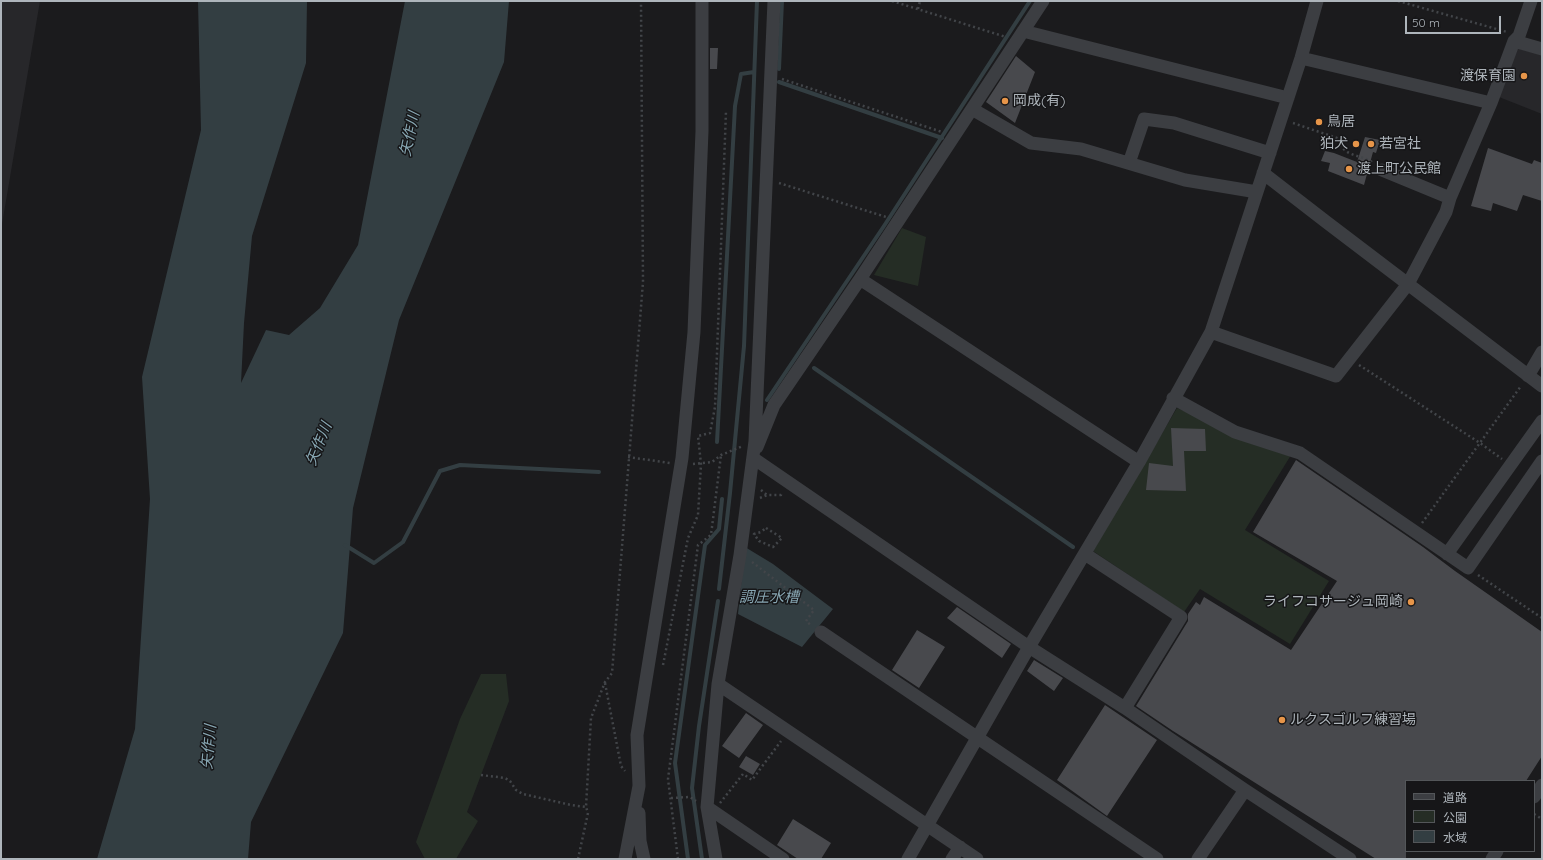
<!DOCTYPE html>
<html>
<head>
<meta charset="utf-8">
<style>
  body { margin:0 }
  #map { position:relative; width:1543px; height:860px; overflow:hidden; background:#1b1b1d; font-family:Quicksand,"Noto Sans JP",sans-serif }
  canvas { display:block }
  .frame { position:absolute; inset:0; border:2px solid #aeb5bb; pointer-events:none }
  .legend { position:absolute; left:1405px; top:780px; width:130px; height:72px; box-sizing:border-box; background:#161618; border:1px solid #535659; margin:0; padding:5px 7px; list-style:none; font-size:12px; color:#aeb5bb }
  .legend li { display:flex; align-items:center; gap:8px; height:20px }
  .legend b { width:20px; border:1px solid #535659 }
  .scale { position:absolute; left:1405px; top:16px; width:96px; height:18px; box-sizing:border-box; border:2px solid #aeb5bb; border-top:0; padding-left:5px; font-size:12px; line-height:14px; white-space:nowrap; color:#aeb5bb; -webkit-text-stroke:3px #161618; paint-order:stroke }
</style>
</head>
<body>
<div id="map">
<canvas width="1543" height="860"></canvas>
<div class="frame"></div>
<ul class="legend">
<li><b style="height:5px;background:#3c3e42"></b>道路</li>
<li><b style="height:11px;background:#252d25"></b>公園</li>
<li><b style="height:11px;background:#333e42"></b>水域</li>
</ul>
<div class="scale">50 m</div>
</div>
<script>
const ctx = document.querySelector('canvas').getContext('2d');
ctx.lineJoin = 'round';
function fillPath(path, color) {
  ctx.fillStyle = color;
  ctx.fill(path, 'evenodd');
}
function trace(path, color, width, dash) {
  ctx.strokeStyle = color;
  ctx.lineWidth = width;
  ctx.lineCap = dash ? 'butt' : 'round';
  ctx.setLineDash(dash || []);
  ctx.stroke(path);
}
function write(font, color, halo, rows, align = 'center') {
  ctx.font = font + ' Quicksand,"Noto Sans JP",sans-serif';
  ctx.lineWidth = 3;
  ctx.setLineDash([]);
  ctx.textBaseline = 'middle';
  ctx.strokeStyle = halo;
  ctx.fillStyle = color;
  for (const [text, x, y, turn = 0] of rows) {
    ctx.save();
    ctx.translate(x, y);
    ctx.rotate((+turn || 0) * Math.PI / 180);
    ctx.textAlign = isNaN(turn) ? turn : align;
    if (halo) ctx.strokeText(text, 0, 0);
    ctx.fillText(text, 0, 0);
    ctx.restore();
  }
}
fillPath(new Path2D(`
  M 1,1 L 40,1 L 1,230 Z
  M 1517,48 L 1542,55 L 1542,114 L 1499,97 Z`), '#27272a');
fillPath(new Path2D(`
  M 902,228 L 926,237 L 918,286 L 874,275 Z
  M 1177,408 L 1291,455 L 1245,530 L 1329,581 L 1290,644 L 1200,589 L 1184,612 L 1093,551 Z
  M 481,674 L 506,674 L 509,701 L 467,812 L 478,821 L 456,859 L 425,859 L 416,842 L 460,719 Z`), '#252d25');
fillPath(new Path2D(`
  M 198,1 L 307,1 L 306,63 L 252,236 L 244,323 L 241,383 L 266,330 L 289,335 L 320,308 L 358,245 L 405,1 L 509,1 L 504,62 L 399,320 L 353,508 L 343,633 L 251,822 L 248,859 L 97,859 L 135,729 L 150,499 L 142,377 L 201,130 Z
  M 745,547 L 773,564 L 833,609 L 802,647 L 738,614 Z`), '#333e42');
trace(new Path2D(`
  M 779,69 L 782,1
  M 779,82 L 942,138
  M 814,368 L 1073,547
  M 767,400 L 884,226 L 1030,1
  M 717,442 L 735,106 L 741,74 L 754,72
  M 345,545 L 374,563 L 403,542 L 440,471 L 460,465 L 599,472
  M 719,589 L 730,493 L 744,346 L 757,1
  M 688,859 L 675,763 L 705,545 L 719,529 L 722,499
  M 702,859 L 692,788 L 699,726 L 718,601`), '#333e42', 4);
fillPath(new Path2D(`
  M 710,48 L 718,48 L 717,69 L 710,69 Z
  M 1016,56 L 1035,72 L 1015,123 L 986,102 Z
  M 1365,137 L 1380,140 L 1376,153 L 1373,152 L 1364,185 L 1328,171 L 1330,163 L 1321,161 L 1325,151 L 1334,153 L 1357,162 Z
  M 1488,148 L 1532,164 L 1534,160 L 1542,163 L 1542,201 L 1523,195 L 1517,211 L 1493,203 L 1491,211 L 1471,206 Z
  M 1171,428 L 1205,429 L 1206,451 L 1184,451 L 1186,491 L 1146,490 L 1149,463 L 1173,466 Z
  M 1296,460 L 1423,547 L 1455,571 L 1542,632 L 1542,756 L 1526,781 L 1406,781 L 1406,859 L 1376,859 L 1173,731 L 1136,706 L 1188,621 L 1188,614 L 1196,602 L 1200,605 L 1204,597 L 1291,650 L 1337,581 L 1253,532 Z
  M 957,607 L 1011,644 L 1002,658 L 947,618 Z
  M 917,630 L 945,647 L 919,688 L 892,670 Z
  M 1034,660 L 1063,678 L 1054,691 L 1027,671 Z
  M 1105,705 L 1157,740 L 1107,816 L 1057,780 Z
  M 746,713 L 763,725 L 739,758 L 722,746 Z
  M 746,756 L 760,764 L 753,775 L 739,767 Z
  M 793,819 L 831,843 L 821,859 L 798,859 L 777,845 Z`), '#48494d');
trace(new Path2D(`
  M 892,1 L 1006,37
  M 1398,1 L 1507,32
  M 918,9 L 920,1
  M 782,79 L 942,132
  M 1293,123 L 1340,139 C 1341,157 1360,154 1372,162
  M 779,183 L 886,217
  M 1359,365 L 1480,443 L 1502,459
  M 628,457 L 670,463
  M 693,464 L 712,462 L 721,455 L 743,446
  M 761,490 L 767,495
  M 760,498 L 767,495 L 781,495 L 781,493
  M 1422,523 L 1521,386
  M 766,528 L 782,538 L 773,547 L 759,541 L 754,534 L 761,532 Z
  M 752,562 L 814,610 L 806,621 L 812,626
  M 1478,575 L 1542,618
  M 663,665 L 688,538 L 698,515 L 701,464 L 698,436 L 710,433 L 715,407 L 726,111
  M 605,683 L 621,766 L 625,771
  M 481,775 L 505,778 L 510,781 L 516,790 L 523,794 L 571,805 L 586,807
  M 671,798 L 690,797 L 696,801
  M 720,803 L 743,774 L 752,780 L 781,741
  M 1534,814 L 1542,819
  M 578,859 L 588,813 L 586,807 L 591,718 L 605,682 L 612,673 L 643,282 L 641,1
  M 678,859 L 668,779 L 698,545 L 711,535 L 721,455`), '#424549', 2.5, [2, 3]);
trace(new Path2D(`
  M 1023,31 L 1288,98
  M 1514,41 L 1542,49
  M 1301,58 L 1491,103
  M 972,109 L 1031,143 L 1081,149 L 1185,180 L 1257,192
  M 1129,163 L 1144,119 L 1174,123 L 1270,153
  M 1382,170 L 1450,198
  M 1263,173 L 1325,221 L 1542,386
  M 860,279 L 1139,462
  M 1211,332 L 1336,376 L 1408,284 L 1446,212 L 1450,198 L 1491,103 L 1514,41 L 1519,36 L 1531,1
  M 1528,376 L 1542,352
  M 1173,398 L 1235,432 L 1300,453 L 1468,568 L 1542,461
  M 757,447 L 774,405 L 860,279 L 1043,1
  M 753,458 L 1029,647 L 1125,708 L 1245,790 L 1350,859
  M 1085,554 L 1181,617 L 1125,708
  M 1447,554 L 1542,421
  M 821,632 L 1157,859
  M 718,684 L 977,859
  M 1534,797 L 1542,785
  M 707,807 L 783,859
  M 639,813 L 640,841 L 644,859
  M 625,859 L 639,786 L 637,735 L 682,458 L 694,332 L 702,131 L 702,1
  M 716,859 L 707,807 L 718,684 L 740,555 L 755,441 L 774,1
  M 908,859 L 1029,647 L 1139,462 L 1211,332 L 1301,58 L 1317,1
  M 952,859 L 960,847
  M 1198,859 L 1245,790
  M 1492,859 L 1497,851`), '#3c3e42', 13);
for (const [x, y, r, color] of [
  [1524,76,4,"#e79549"],
  [1005,101,4,"#e79549"],
  [1319,122,4,"#e79549"],
  [1356,144,4,"#e79549"],
  [1371,144,4,"#e79549"],
  [1349,169,4,"#e79549"],
  [1411,602,4,"#e79549"],
  [1282,720,4,"#e79549"]
]) {
  const dot = new Path2D();
  dot.arc(x, y, r, 0, 2 * Math.PI);
  ctx.fillStyle = color;
  ctx.fill(dot);
  trace(dot, '#161618', 1.5);
}
write('14px', '#aeb5bb', '#161618', [
  ["渡保育園",1516,76,"right"],
  ["岡成(有)",1013,101],
  ["鳥居",1327,122],
  ["狛犬",1348,144,"right"],
  ["若宮社",1379,144],
  ["渡上町公民館",1357,169],
  ["ライフコサージュ岡崎",1403,602,"right"],
  ["ルクスゴルフ練習場",1290,720]
], 'left');
write('italic 15px', '#88a7b3', '#161618', [
  ["矢作川",410,134,-78],
  ["矢作川",319,444,-68],
  ["調圧水槽",769,597],
  ["矢作川",209,747,-85]
]);
</script>
</body>
</html>
